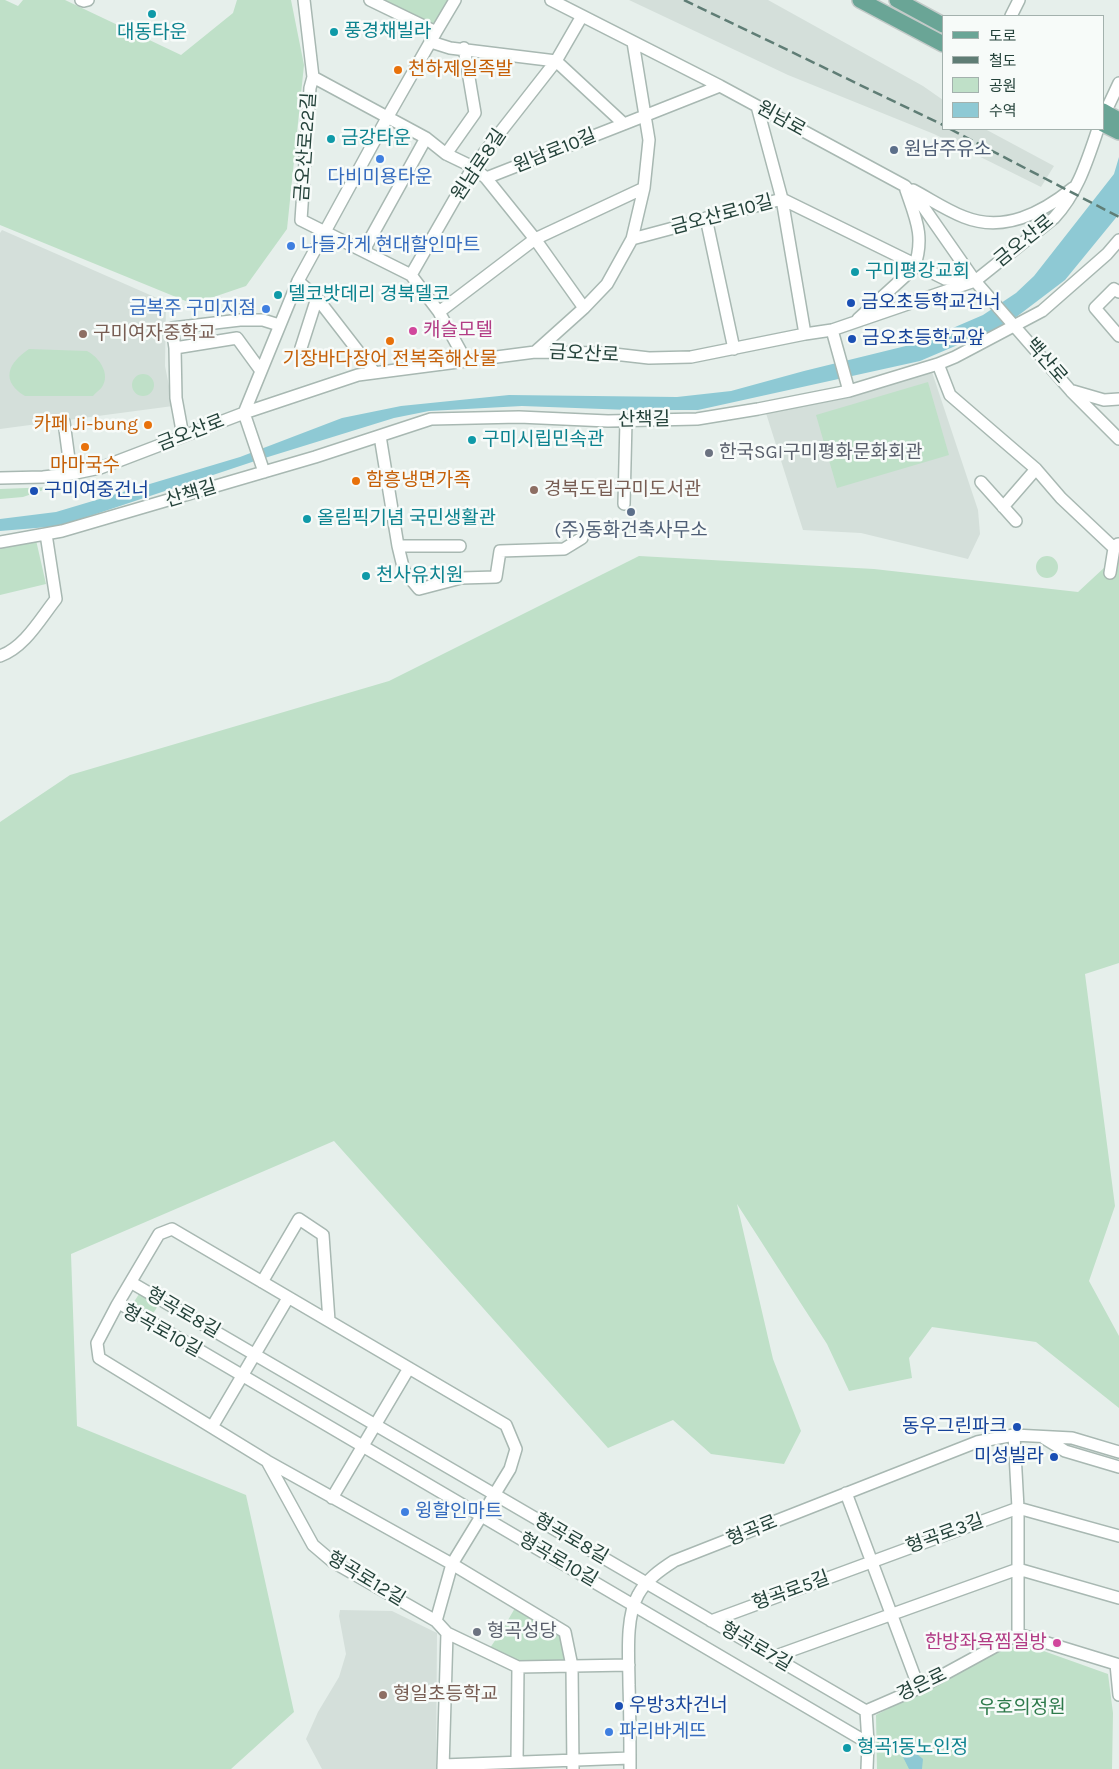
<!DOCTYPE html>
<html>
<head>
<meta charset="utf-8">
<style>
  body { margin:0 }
  #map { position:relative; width:1119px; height:1769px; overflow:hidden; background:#e6efeb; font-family:Karla,"Noto Sans KR",sans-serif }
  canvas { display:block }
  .legend { position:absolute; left:942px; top:15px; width:162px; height:115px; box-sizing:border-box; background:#f7fbf9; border:1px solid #a3b1ad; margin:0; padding:6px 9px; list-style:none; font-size:15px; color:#24423a }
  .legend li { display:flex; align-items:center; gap:10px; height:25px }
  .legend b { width:25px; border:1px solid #a3b1ad }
</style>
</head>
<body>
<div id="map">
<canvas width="1119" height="1769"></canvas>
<ul class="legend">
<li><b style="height:6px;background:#6aa596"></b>도로</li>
<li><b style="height:6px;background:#5f7d75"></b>철도</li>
<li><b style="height:14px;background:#bfe0c8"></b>공원</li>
<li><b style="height:14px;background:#8ec9d4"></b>수역</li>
</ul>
</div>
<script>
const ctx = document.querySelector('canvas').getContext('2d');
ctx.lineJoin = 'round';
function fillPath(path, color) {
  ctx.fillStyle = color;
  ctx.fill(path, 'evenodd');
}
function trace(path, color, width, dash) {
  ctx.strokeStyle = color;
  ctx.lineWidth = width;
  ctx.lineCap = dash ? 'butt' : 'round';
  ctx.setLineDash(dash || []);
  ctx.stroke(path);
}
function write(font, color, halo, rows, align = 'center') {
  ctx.font = font + ' Karla,"Noto Sans KR",sans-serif';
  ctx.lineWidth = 5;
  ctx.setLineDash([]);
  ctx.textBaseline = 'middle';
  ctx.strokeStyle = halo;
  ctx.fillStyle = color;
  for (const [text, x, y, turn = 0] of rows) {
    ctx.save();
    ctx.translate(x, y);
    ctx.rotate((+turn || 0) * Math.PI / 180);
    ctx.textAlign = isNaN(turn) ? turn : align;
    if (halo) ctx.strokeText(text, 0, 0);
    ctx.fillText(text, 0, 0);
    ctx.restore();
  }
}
fillPath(new Path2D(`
  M 629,0 L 768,0 L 923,86 L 943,100 L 943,129 L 985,129 L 1054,166 L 1041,187 L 934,134 L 788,75 Z
  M 2,230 L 166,302 L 165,366 L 173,406 L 0,429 L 0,233 Z
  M 931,369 L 978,510 L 980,534 L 968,559 L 861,533 L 803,530 L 765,410 Z
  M 340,1610 L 392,1611 L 437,1633 L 436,1769 L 322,1769 L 306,1739 L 318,1712 L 339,1677 L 346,1654 L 339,1616 Z`), '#d4dfda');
fillPath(new Path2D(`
  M 0,0 L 5,0 L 18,6 L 23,0 L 65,0 L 181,55 L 233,13 L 237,0 L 291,0 L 304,65 L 287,229 L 246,286 L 193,304 L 0,225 Z
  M 370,0 L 455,0 L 436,32 Z
  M 29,349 L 87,351 C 99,357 111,374 102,387 C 100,390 95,393 93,396 L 25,396 C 0,381 8,363 29,349 Z
  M132 385a11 11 0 1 1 22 0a11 11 0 1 1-22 0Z
  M 928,382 L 949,455 L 837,488 L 816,415 Z
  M 52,487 L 23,497 L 0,499 L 0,489 Z
  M 36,540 L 46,584 L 0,595 L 0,548 Z
  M 1119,554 L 1119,963 L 1085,974 L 1115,1206 L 1089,1281 L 1119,1336 L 1119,1408 L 1036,1342 L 932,1327 L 909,1358 L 912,1378 L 849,1391 L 827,1344 L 737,1204 L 773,1359 L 801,1431 L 784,1464 L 711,1454 L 673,1420 L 608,1448 L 334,1141 L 71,1254 L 77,1426 L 246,1495 L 294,1712 L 231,1769 L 0,1769 L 0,822 L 70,775 L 389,681 L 639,556 L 874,569 L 1078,592 Z
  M1036 567a11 11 0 1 1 22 0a11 11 0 1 1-22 0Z
  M 141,1291 L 161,1301 L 149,1320 L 130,1308 Z
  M 515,1608 L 564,1634 L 566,1664 L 518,1664 L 490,1648 L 504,1627 Z
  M 1024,1644 L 1108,1674 L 1113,1713 L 1112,1769 L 877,1769 L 876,1715 L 1002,1650 Z`), '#bfe0c8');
fillPath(new Path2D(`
  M 1119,157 L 1119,214 L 1065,280 L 1007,324 L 920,361 L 698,410 L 629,410 L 522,406 L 429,411 L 394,418 L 255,461 L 60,526 L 0,531 L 0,519 L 56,512 L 240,457 L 342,418 L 401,406 L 509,395 L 677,397 L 731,391 L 804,371 L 918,343 L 983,315 L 1016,293 L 1034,276 L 1114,174 Z
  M 898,1739 L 923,1759 L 922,1769 L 909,1769 L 903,1757 L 907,1753 L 905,1745 Z`), '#8ec9d4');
const minor = new Path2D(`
  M 81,0 L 84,1 L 88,0
  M 304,0 L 313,77 L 310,88 L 301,220 L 411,275 L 439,312 L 466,361
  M 370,0 L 436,32 L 455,0
  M 551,0 L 720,86 L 905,186 L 922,205 L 975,281 L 1071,391 L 1119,439
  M 1011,16 L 1019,0
  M 431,42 L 450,48 L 556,61 L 624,124 L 720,86
  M 313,77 L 426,138 L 446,154 L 473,167 L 486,178 L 535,239 L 584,308
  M 757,106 L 782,199 L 805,334
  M 1103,117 L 1119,83
  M 446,154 L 475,113 L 464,48
  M 486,178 L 624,124
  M 913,190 C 930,199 946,210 964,217 C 1004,233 1042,213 1073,188
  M 706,218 L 734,349
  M 632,239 L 782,199 L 945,279 L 968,280
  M 364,250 L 426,138
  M 411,275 L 473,167 L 556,61 L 582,16
  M 298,281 L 317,298 L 375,373
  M 1119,292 L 1114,289 L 1095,308 L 1119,336
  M 439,312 L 535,239 L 644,188
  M 858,319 L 914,268 C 925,237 916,219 906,190
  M 832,330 L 849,391
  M 175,348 L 237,338 L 261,371
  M 301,348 L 317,298
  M 535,352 L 584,308 L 607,284 L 632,239 L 644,188 L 649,140 L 633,42
  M 938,364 L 950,395 L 1036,469 L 1061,498 L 1114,548
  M 1073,391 L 1104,400 L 1119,399
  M 64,422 L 71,474
  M 183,436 L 176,398 L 175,348 L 172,328 L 240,320 L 263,320 L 279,325
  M 380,436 L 398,546 L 404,571 L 419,589 L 461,578 L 496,577 L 500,551 L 564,549 L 582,538
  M 264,472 L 244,413 L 255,386 L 298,281 L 387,118 L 436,32
  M 0,478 L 43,477 L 71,474 L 100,468 L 244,413 L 358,375 L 535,352 L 605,353 L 649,358 L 691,357 L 805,334 L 832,330 L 975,281 L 1054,218 C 1078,192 1087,161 1098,129
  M 981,482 L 1016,521
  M 624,504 L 626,421
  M 1003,507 L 1036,469
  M 0,542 L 62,531 L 315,457 L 431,419 L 519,417 L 608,421 L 697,419 L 758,409 L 849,391 L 938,364 L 955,357 L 1042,311 L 1107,254 L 1119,240
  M 398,546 L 460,546
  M 1110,573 L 1114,548 L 1118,544
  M 0,656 C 25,647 40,619 56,599 L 46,534
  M 262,1282 L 299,1219 L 323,1235 L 329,1321
  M 132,1283 L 866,1711
  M 119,1303 L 868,1743
  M 212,1427 L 288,1298
  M 1014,1435 L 1018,1508 L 1018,1634
  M 1044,1438 L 1065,1451 L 1119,1467
  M 268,1463 L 313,1545 L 333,1562 L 436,1621 L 447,1633 L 518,1667 L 629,1665
  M 846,1493 L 919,1688
  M 332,1498 L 409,1368
  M 436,1621 L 452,1564 L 510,1469 L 516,1449 L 506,1425 L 172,1229 L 159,1234 L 117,1305 L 97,1343 L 99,1358 L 267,1461 L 452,1564 L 565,1632 L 572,1666 L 573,1769
  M 711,1621 L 1018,1508 L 1119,1536
  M 773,1657 L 1018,1569 L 1119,1598
  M 866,1711 L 919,1688 L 1018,1634 L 1116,1664 L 1119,1695
  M 866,1711 L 868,1743 L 867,1769
  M 517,1762 L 518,1667
  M 443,1765 L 630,1758
  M 443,1769 L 447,1633
  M 630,1769 C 630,1741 630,1713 629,1685 C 629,1659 625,1618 638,1595 C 646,1580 660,1570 674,1561 L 977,1442 L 1014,1435 L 1072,1438 L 1119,1452`);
const major = new Path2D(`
  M 860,0 L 943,44
  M 897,0 L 943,25
  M 1103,111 L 1119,120
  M 1103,124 L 1119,132`);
trace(minor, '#a8b8b2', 14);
trace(major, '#c2cac8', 18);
trace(minor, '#fff', 11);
trace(major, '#6aa596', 15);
trace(new Path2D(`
  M 684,0 L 943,125
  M 950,129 L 1119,217`), '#5f7d75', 2.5, [10, 5]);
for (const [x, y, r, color] of [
  [152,14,5,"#0f9aa8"],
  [334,32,5,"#0f9aa8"],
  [398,70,5,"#e8710a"],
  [331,139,5,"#0f9aa8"],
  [894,150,5,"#5c6f8a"],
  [380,159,5,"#3f7fe0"],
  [291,246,5,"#3f7fe0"],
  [855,272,5,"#0f9aa8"],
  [278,295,5,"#0f9aa8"],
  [851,303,5,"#1a4fb4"],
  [266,309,5,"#3f7fe0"],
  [413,331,5,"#d1479c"],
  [83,334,5,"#8d6e63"],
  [852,339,5,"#1a4fb4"],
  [390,341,5,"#e8710a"],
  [148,425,5,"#e8710a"],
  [472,440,5,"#0f9aa8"],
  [85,447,5,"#e8710a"],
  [709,453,5,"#6b7280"],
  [356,481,5,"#e8710a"],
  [534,490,5,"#8d6e63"],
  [34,491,5,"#1a4fb4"],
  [631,512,5,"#5c6f8a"],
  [307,519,5,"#0f9aa8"],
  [366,576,5,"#0f9aa8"],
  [1017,1427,5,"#1a4fb4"],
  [1054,1457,5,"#1a4fb4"],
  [405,1512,5,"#3f7fe0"],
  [477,1632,5,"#6b7280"],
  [1057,1643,5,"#d1479c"],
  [383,1695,5,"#8d6e63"],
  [619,1706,5,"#1a4fb4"],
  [609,1732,5,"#3f7fe0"],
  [847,1748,5,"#0f9aa8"]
]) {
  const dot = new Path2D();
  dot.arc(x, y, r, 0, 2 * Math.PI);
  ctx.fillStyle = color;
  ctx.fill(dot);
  trace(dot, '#f7fbf9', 2);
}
write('19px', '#0d838f', '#f7fbf9', [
  ["풍경채빌라",344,32],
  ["대동타운",152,33,"center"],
  ["금강타운",341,139],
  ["구미평강교회",865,272],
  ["델코밧데리 경북델코",288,295],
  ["구미시립민속관",482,440],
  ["올림픽기념 국민생활관",317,519],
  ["천사유치원",376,576],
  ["형곡1동노인정",857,1748]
], 'left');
write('19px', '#c56008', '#f7fbf9', [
  ["천하제일족발",408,70],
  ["기장바다장어 전복죽해산물",390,360,"center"],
  ["카페 Ji-bung",138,425,"right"],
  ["마마국수",85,466,"center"],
  ["함흥냉면가족",366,481]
], 'left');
write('19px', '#24423a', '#f7fbf9', [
  ["원남로",781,119,29],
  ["금오산로22길",306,147,-86],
  ["원남로10길",555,151,-22],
  ["원남로8길",479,165,-56],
  ["금오산로10길",722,215,-15],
  ["금오산로",1024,241,-39],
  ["금오산로",584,354,3],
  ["백산로",1046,361,49],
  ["산책길",644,420,-1],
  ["금오산로",191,433,-21],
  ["산책길",191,494,-17],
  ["형곡로8길",183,1313,30],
  ["형곡로10길",162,1331,29],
  ["형곡로",752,1531,-22],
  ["형곡로3길",945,1534,-20],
  ["형곡로8길",571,1539,30],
  ["형곡로10길",558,1560,30],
  ["형곡로12길",366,1579,31],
  ["형곡로5길",791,1591,-20],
  ["형곡로7길",756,1647,30],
  ["경은로",922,1685,-26]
]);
write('19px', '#4e5e75', '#f7fbf9', [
  ["원남주유소",904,150],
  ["(주)동화건축사무소",631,531,"center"]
], 'left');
write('19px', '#366cbe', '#f7fbf9', [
  ["다비미용타운",380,178,"center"],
  ["나들가게 현대할인마트",301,246],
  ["금복주 구미지점",256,309,"right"],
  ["윙할인마트",415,1512],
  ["파리바게뜨",619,1732]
], 'left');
write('19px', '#164399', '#f7fbf9', [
  ["금오초등학교건너",861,303],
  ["금오초등학교앞",862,339],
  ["구미여중건너",44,491],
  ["동우그린파크",1007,1427,"right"],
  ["미성빌라",1044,1457,"right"],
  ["우방3차건너",629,1706]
], 'left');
write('19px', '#b23c85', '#f7fbf9', [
  ["캐슬모텔",423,331],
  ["한방좌욕찜질방",1047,1643,"right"]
], 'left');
write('19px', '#785e54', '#f7fbf9', [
  ["구미여자중학교",93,334],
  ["경북도립구미도서관",544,490],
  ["형일초등학교",393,1695]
], 'left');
write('19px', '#5b616d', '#f7fbf9', [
  ["한국SGI구미평화문화회관",719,453],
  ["형곡성당",487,1632]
], 'left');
write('19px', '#2d7a4b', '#f7fbf9', [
  ["우호의정원",1022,1708]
]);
</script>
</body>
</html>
